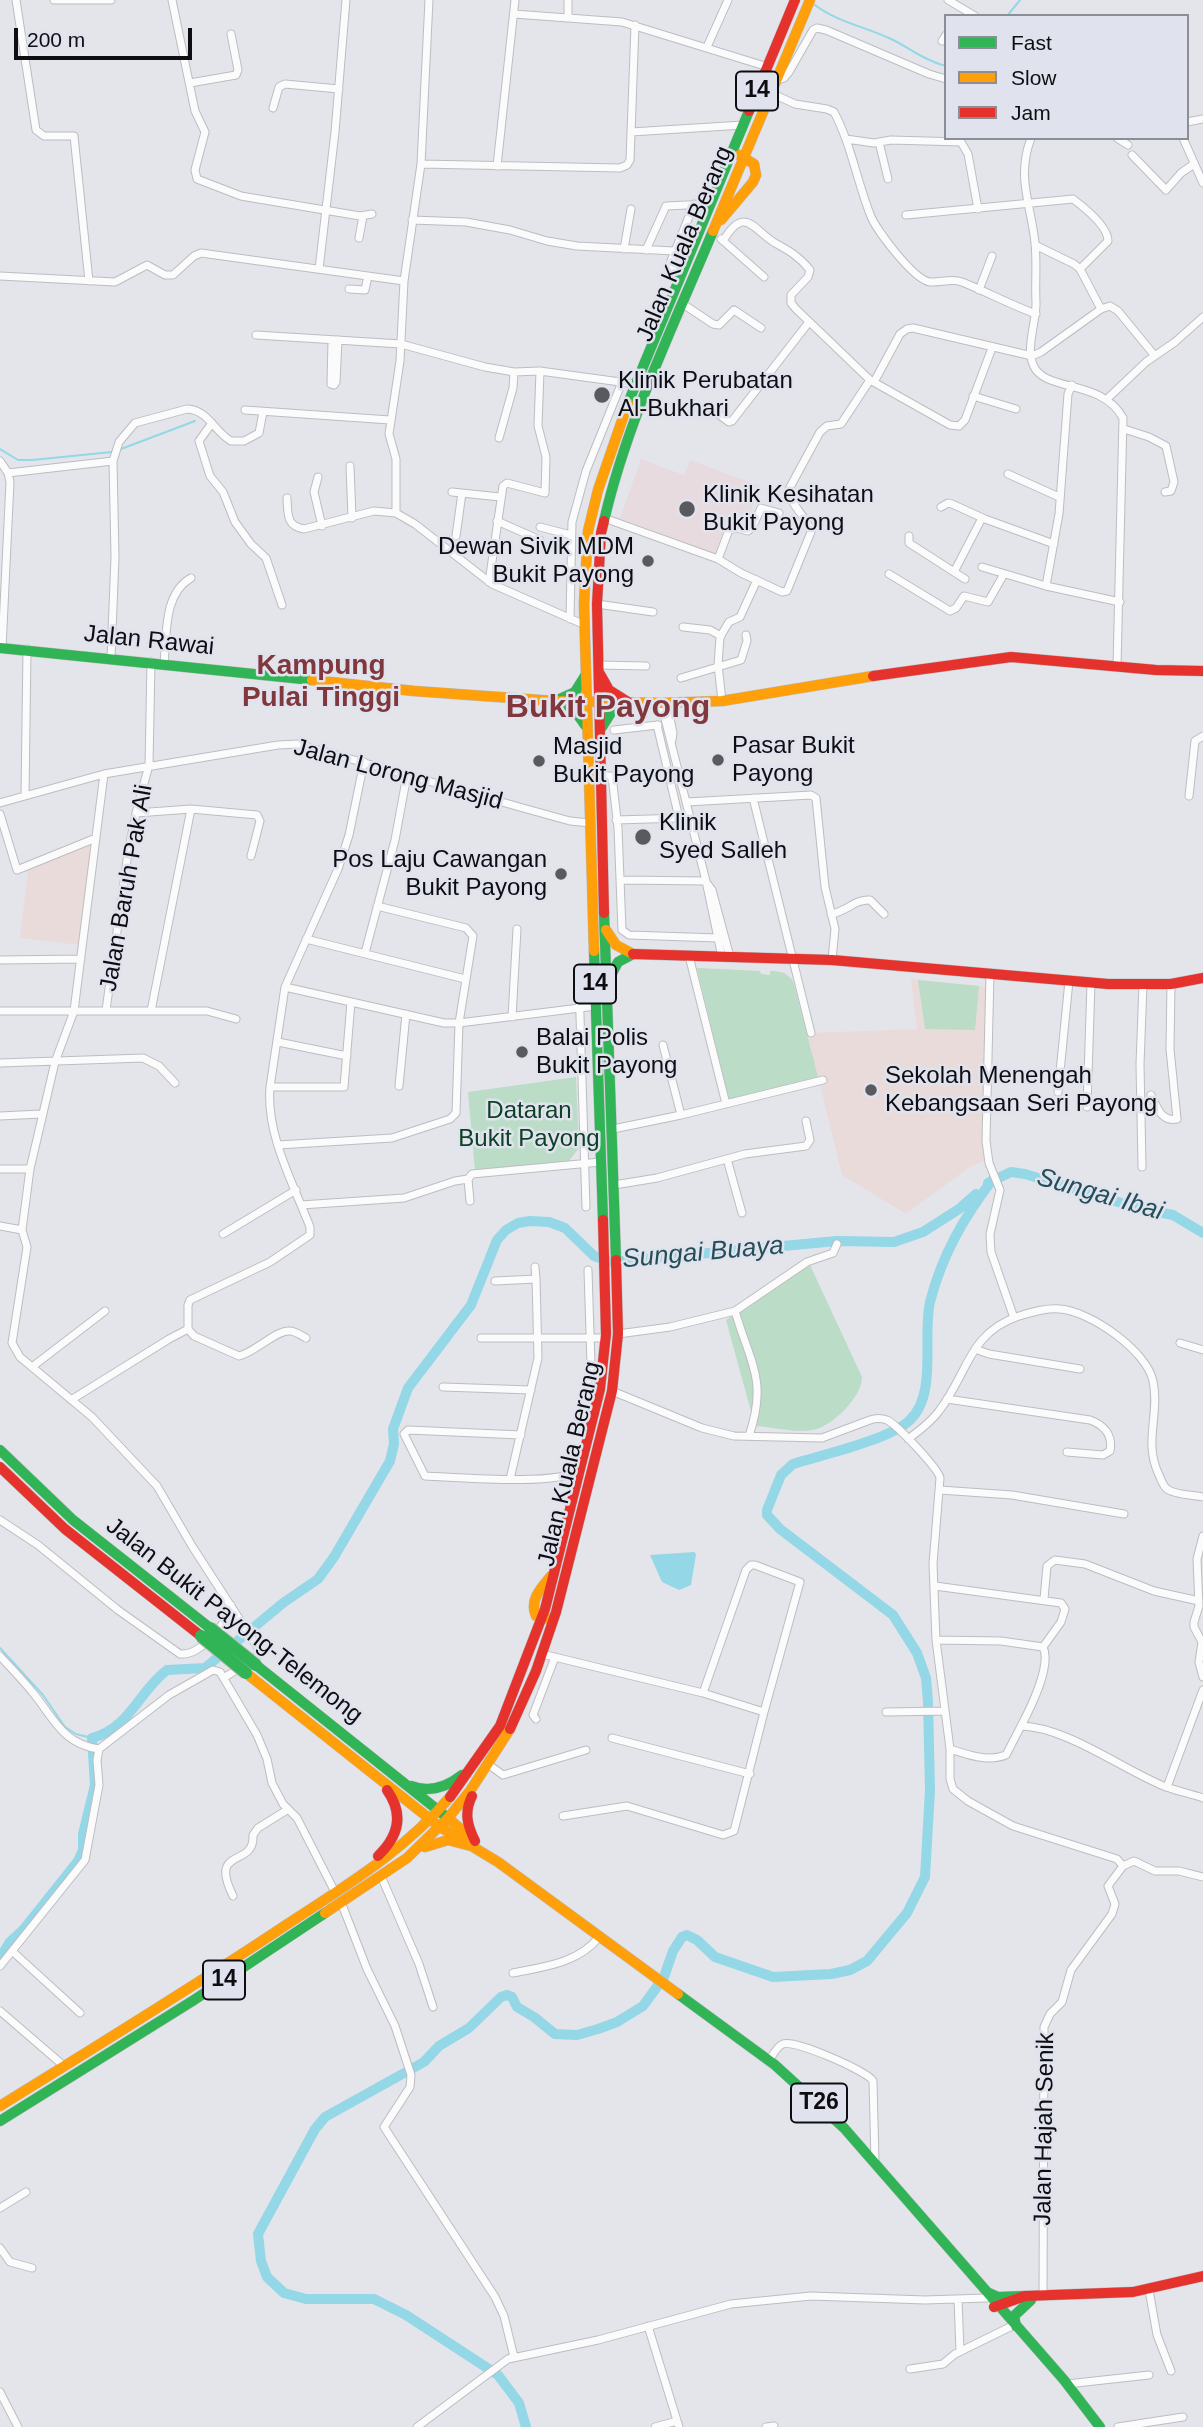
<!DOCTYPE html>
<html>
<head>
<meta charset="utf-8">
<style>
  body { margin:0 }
  #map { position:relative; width:1203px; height:2427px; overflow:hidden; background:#e4e5ea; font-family:Arial,sans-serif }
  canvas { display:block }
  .legend { position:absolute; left:944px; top:14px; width:245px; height:126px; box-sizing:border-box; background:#e0e3ee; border:2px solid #8c8e96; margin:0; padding:9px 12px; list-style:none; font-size:21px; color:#0e0e12 }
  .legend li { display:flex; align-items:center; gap:14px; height:35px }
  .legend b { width:35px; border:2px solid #8c8e96 }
  .scale { position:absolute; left:14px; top:28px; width:178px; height:32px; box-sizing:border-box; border:4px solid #0e0e12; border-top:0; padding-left:9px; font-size:21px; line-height:24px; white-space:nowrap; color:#0e0e12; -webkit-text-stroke:5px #e0e3ee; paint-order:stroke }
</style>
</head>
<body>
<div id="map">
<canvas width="1203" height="2427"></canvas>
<ul class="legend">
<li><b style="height:9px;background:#30b455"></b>Fast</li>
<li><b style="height:9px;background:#ff9f0a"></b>Slow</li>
<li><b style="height:9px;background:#e5322d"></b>Jam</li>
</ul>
<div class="scale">200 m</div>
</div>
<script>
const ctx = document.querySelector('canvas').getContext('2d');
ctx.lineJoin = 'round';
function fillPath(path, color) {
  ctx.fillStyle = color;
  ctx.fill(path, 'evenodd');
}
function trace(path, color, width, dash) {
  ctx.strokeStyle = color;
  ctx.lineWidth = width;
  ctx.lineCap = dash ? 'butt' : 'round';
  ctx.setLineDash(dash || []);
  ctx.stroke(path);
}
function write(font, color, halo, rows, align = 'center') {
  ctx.font = font + ' Arial,sans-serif';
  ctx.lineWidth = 5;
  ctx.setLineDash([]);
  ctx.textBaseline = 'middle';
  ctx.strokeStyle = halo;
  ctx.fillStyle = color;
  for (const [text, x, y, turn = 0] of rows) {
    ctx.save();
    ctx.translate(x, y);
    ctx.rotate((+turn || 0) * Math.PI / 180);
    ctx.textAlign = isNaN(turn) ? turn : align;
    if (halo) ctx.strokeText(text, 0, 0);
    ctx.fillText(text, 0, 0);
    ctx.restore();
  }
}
fillPath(new Path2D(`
  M 92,843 L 80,945 L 20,938 L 28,870 Z
  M 697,968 L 760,971 L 761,975 L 770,975 L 770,971 L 785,973 L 793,981 L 807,1033 L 917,1029 L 911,979 L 989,987 L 984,1161 L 971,1166 L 906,1214 L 842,1175 L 818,1077 L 729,1099 Z`), '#e8dbda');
fillPath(new Path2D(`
  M 641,459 L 684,475 L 690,460 L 760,486 L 745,527 L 727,521 L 715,554 L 620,518 Z`), '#e8dbdf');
fillPath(new Path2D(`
  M 697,968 L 760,971 L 761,974 L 770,975 L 770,971 C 780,971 787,973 793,981 L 818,1077 L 729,1099 Z
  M 918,980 L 979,986 L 975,1030 L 925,1029 Z
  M 576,1077 L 579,1148 L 568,1162 L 475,1171 L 468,1092 Z
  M 810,1265 L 862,1377 C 863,1396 831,1428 812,1430 C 794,1433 773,1427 755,1426 L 726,1320 Z`), '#bbdcc7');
fillPath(new Path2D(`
  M 694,1552 L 696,1554 L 691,1585 L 679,1590 L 662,1582 L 650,1555 Z`), '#94d7e6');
trace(new Path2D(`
  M 815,5 C 837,22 866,27 891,39 C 910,48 925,61 946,66
  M 1007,16 L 1020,0
  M 0,449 L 18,460 L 32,460 L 112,452
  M 121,449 L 195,421
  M 0,1648 L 43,1695 L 65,1727 L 76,1734 L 92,1738`), '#94d7e6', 2);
trace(new Path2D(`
  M 988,1183 L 1011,1172 L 1025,1174 L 1138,1208 L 1173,1215 L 1203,1233
  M 0,1958 L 10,1942 L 23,1930 L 78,1861 L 83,1850 L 83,1834 L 95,1785 L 92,1738 C 130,1728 138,1692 167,1670 L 205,1668 L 283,1603 L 318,1579 L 334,1557 L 390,1461 L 394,1444 L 393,1429 L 408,1388 L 471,1305 L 497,1240 L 506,1230 L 518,1223 L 530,1221 L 549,1222 L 565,1228 L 594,1256 L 611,1262 L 837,1241 L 894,1242 L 923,1232 L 959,1209 L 976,1194
  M 526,2427 L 519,2403 L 498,2375 L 406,2315 L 374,2299 L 306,2299 L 284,2293 L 267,2277 L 261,2261 L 258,2234 L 315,2129 L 325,2117 L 424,2062 L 439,2046 L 469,2028 L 501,1997 L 507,1995 L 512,1997 L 517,2007 L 534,2017 L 555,2034 L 577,2035 L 598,2029 L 617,2022 L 643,2006 L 664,1977 L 673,1951 L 682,1937 L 687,1935 L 697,1940 L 715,1957 L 773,1977 L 831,1974 L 850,1970 L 867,1961 L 907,1913 L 925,1877 L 930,1790 L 928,1702 L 926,1678 L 917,1653 L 893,1615 L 780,1529 L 767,1515 L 767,1510 L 781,1475 L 793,1464 C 822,1455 888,1440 909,1421 C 938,1395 922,1338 930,1302 C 942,1255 964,1217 993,1179`), '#94d7e6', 10);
const street = new Path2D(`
  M 16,0 L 36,130 L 44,136 L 74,136 L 89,281
  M 54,0 L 111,0
  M 172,0 L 195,111 L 205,132 L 195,170 L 197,179 L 241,196 L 360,216 L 372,214
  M 948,0 L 975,16
  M 514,14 L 622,22 L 768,67
  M 568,18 L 568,0
  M 942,41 L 946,35
  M 707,47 L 728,0
  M 778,80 L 784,78 L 789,72 L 813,30 L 817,28 L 826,30 L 929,74 L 946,79
  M 190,83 L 236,75 L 238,70 L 231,34
  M 771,93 L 795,104 L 827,109 L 834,112 C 851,144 857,181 870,214 C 875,229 914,280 930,282 C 940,283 951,278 962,282 C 987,292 1011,305 1036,314
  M 273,108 L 279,87 L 285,84 L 339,89
  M 1187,122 L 1203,119
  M 631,132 L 743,125
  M 1031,138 C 1016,178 1031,204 1035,243 C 1037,262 1035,283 1036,302 C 1037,322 1023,352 1036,370 C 1052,391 1103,381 1123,418 L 1117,666
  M 1117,138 L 1128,145
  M 1183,138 L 1203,183
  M 846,139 L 874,143 L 891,140 L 961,142 L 968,154 L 978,209
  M 879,142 L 888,179
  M 1132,155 L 1166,190 L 1181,173 L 1194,164
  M 421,164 L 620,168 L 627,165 L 630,160 L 635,25
  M 497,166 L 515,0
  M 906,215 L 1073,199 C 1085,208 1108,226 1108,241 L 1080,269
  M 412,220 L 466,222 L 510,230 L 547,241 L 577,246 L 674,251
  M 359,238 L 363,216
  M 721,239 L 764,277
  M 723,241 C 745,204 753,230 775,243 C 788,250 800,257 810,270 L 808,277 L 791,295 L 791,303 L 796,309 L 870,380 L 950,425 L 959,426 L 965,420 L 992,348
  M 1035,245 L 1074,264 L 1080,269 L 1101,309
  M 624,249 L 631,209
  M 646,250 L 666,206 L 709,204
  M 319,269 L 335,132 L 346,0
  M 680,274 L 669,266 L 694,204
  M 0,276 L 115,282 L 147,265 L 165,275 L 173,275 L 194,256 L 201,253 L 404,281
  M 349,289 L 365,290 L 368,276
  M 979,290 L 992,256
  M 683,304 L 713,324 L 719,325 L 734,310 L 761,328
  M 256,335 L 401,344 L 485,367 L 514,372 L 540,371 L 635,384
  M 874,382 L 900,334 L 907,329 L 913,328 L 1032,356 L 1041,352 L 1101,309 L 1110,306 L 1118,311 L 1155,356
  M 331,384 L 334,385 L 336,382 L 338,340
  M 331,384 L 332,340
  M 973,396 L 1016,409
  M 1107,399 L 1146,362 L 1175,342 L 1203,317
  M 711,409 L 729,422 L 732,421 L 809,322
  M 245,410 L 390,420
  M 212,423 L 199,441 L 210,476 L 223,492 L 235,522 L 251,544 L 266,558 L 282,605
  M 1124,429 L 1149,437 L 1166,446 L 1174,482 L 1171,491 L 1165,492
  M 499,438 L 513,388 L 514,372
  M 0,461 L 8,473 L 10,482 L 2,648
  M 350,466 L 352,518
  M 8,473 L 113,461
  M 1008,474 L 1059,497
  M 318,477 L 314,492 L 322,526
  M 452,492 L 500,497
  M 287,498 C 288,514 286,526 304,529 L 374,511 L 396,513 L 415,524 L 492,584 L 585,625
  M 941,507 L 948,503 L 952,504 L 985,519 L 1054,544
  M 396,513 L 396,459 L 389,434 L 400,361 L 404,281 L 421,164 L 429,0
  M 604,518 L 718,559 L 741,573 L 782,592 L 787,591 L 811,532 C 808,517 788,504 789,489 L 820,432 L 827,426 L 841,424 L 870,380
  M 497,521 L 540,540
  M 540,527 L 571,535
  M 456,536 L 462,493
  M 909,536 L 909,543 L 965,579
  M 718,559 L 729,530 L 737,528 L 748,531 L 753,526 L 761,508 L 779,513
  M 982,567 L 1046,586 L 1120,602
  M 954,572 L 982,518
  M 889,574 L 950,611 L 956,608 L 964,596 L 988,602 L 1004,574
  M 489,582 L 503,486 L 507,483 L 545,493 L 546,457 L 538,426 L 540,371
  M 1046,586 L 1059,514 L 1068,394 L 1072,385
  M 597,604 L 653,612
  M 570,619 L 572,522 L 586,471 L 622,382
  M 683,627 L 710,630 L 721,636
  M 111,657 L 115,557 L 113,461 L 119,442 L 135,423 L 187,409 C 208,410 214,431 231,441 L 244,441 L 259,433 L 263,412
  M 164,663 C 167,635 163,594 191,578
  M 598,665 L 646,666
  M 681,678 L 741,660 L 747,641 L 746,635
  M 722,701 L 718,665 L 720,637 L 729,622 L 740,617 L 757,580
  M 661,703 L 706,881 L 722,957
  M 667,703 L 673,733 L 672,740
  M 657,725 L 679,818
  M 614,730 L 658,725
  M 104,774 L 74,1011 L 55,1062 L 30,1169 L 22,1230 L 27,1247 L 12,1343 L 20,1357 L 92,1417 L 157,1486 L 192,1546 L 260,1651 L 256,1658 L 225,1677
  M 601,776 L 612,776 L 618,828 L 622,930 L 629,935 L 718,938
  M 25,796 L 27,649
  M 1189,796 L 1195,741 L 1203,736
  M 753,798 L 811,1033
  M 687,802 L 811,795 L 816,798 L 825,887 L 835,929 L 832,960
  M 0,803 L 104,774 L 278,745 L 298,744 L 523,808 L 570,821 L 590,823
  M 136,813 L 191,809 L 257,815 L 260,821 L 251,856
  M 0,814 L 17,870 L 96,838
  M 616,820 L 683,818
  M 620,880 L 706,881
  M 706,882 L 712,890 L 730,957
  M 831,914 C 846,912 855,899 870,900 L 884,914
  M 306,939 L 465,979
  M 365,953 L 395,840 L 407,775
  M 689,956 L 726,1104
  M 0,960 L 81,959
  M 990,974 L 986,1141 L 989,1163 L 1000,1190 L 990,1234 L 991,1252 L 1014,1318
  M 285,987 L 444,1023 L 459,1023 L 596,1006
  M 106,1010 L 128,853 L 136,813 L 149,765 L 151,662
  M 0,1011 L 207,1011 L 236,1019
  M 151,1011 L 191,809
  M 512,1017 L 517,929
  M 278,1042 L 347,1056
  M 663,1045 L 681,1115
  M 0,1063 L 143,1058 L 159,1066 L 175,1083
  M 399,1086 L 406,1014
  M 270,1087 L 344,1087 L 351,1002
  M 1058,1092 L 1069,981
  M 1151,1095 C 1157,1107 1161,1122 1177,1119 L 1170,1049 L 1171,984
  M 1087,1107 L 1091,983
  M 0,1116 L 41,1114
  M 613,1129 L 681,1115 L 823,1080
  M 278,1145 L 392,1138 L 450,1119 L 456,1113 L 459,1023 L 473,936 L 466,928 L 377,906
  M 727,1159 L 742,1213
  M 1142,1167 L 1140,1064 L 1143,985
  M 0,1169 L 30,1169
  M 614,1185 L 657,1178 L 745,1154 L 806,1146 L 810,1140 L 806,1121
  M 470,1201 L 468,1179 L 472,1174 L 601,1162
  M 301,1205 L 404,1198 L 455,1181 L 468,1179
  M 586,1207 L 579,984 L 595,982
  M 0,1226 L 22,1230
  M 223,1234 L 296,1190
  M 535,1267 L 536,1279
  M 495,1281 L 536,1279 L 538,1358 L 510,1479
  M 735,1311 C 750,1363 768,1380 749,1436
  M 188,1329 L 194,1336 L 239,1356 C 254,1353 277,1329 290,1331 C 295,1331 302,1336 306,1338
  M 618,1334 L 670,1327 L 735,1311 L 807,1262 L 833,1253 L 837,1244
  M 481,1338 L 606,1338
  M 1180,1343 L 1203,1350
  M 975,1349 L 989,1354 L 1080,1369
  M 32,1367 L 105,1311
  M 443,1387 L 531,1390
  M 612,1391 L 702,1428 L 734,1436 L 822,1438 L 870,1420 C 876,1418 881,1418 887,1420 C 897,1425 938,1468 940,1478 L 933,1564 L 936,1640 L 950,1749 L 950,1779 L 953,1789 L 968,1801 L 1013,1826 L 1117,1859 L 1123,1866
  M 585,1394 L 591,1365 L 588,1270
  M 947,1399 L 1090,1420 C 1104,1425 1113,1435 1110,1451 L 1103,1455 L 1067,1452
  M 71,1400 L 169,1339 L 188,1329 L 188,1305 L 190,1300 L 270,1262 L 310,1235 L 310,1227 C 293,1183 266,1135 270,1087 L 285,987 L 338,869 L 349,835 L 364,762
  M 521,1435 L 408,1430 L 404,1434 L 425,1476 C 458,1477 553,1486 579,1471
  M 908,1439 C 919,1431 931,1422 939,1411 C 968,1374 968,1333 1019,1316 C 1033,1312 1045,1308 1060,1309 C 1090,1311 1147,1351 1153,1381 C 1160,1415 1143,1442 1159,1475 C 1161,1479 1163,1486 1167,1489 C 1175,1495 1193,1495 1203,1497
  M 940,1490 L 1012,1495 L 1124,1514
  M 0,1520 L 38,1545 L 118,1610 L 180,1654 C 201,1656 227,1623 231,1605
  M 1203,1536 L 1197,1559 L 1199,1606 L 1194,1622 L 1194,1627 L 1202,1642 L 1199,1662 L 1203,1677
  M 935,1586 L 1061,1603 L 1065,1609 L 1061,1622 L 1043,1647
  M 1044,1599 L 1047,1566 L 1055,1560 L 1085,1564 L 1154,1591 L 1199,1601
  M 936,1640 L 1001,1641 L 1043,1647 C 1052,1665 1030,1709 1021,1726
  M 542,1654 L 703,1693 L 764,1712
  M 0,1656 C 11,1668 23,1680 34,1694 C 54,1719 63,1744 99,1749 L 169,1695 L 213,1670 L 220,1672 L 257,1735 L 267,1759 L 272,1783 L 283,1804 L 297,1818 L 335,1892
  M 886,1712 L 945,1711
  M 536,1719 L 533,1715 L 555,1657
  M 612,1738 L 750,1774
  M 950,1749 C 968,1755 988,1762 1006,1755 L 1021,1726 C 1067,1727 1123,1770 1166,1787 C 1178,1791 1191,1794 1203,1798
  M 489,1765 L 503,1775 L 586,1750
  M 1167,1787 L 1203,1690
  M 563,1816 L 627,1806 L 723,1835 L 734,1831 L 764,1712 L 800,1582 L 755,1565 L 751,1565 L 746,1570 L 703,1693
  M 381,1876 L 419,1964 L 433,2007
  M 233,1896 C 208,1845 255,1869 253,1835 L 258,1828 L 287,1810
  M 341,1902 L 367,1969 L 395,2026 L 411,2075 L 410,2087 L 384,2127 L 495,2297 L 504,2316 L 514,2357
  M 12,1951 L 80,2013
  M 0,1966 L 85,1860 L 99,1785 L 97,1760 L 99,1749
  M 513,1973 C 543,1967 579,1963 599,1937
  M 0,2011 L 64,2066
  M 769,2061 C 772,2056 777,2046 783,2044 C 794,2039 867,2071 873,2081 L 875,2162
  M 0,2208 L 26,2192
  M 0,2248 L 10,2262 L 32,2268
  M 1149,2290 L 1157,2335 L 1171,2371
  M 1043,2296 L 1044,2027 L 1050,2014 L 1062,2002 L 1071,1970 L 1112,1914 L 1115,1904 L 1108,1886 L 1123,1866 L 1134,1861 L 1155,1871 L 1179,1871 L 1203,1877
  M 958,2299 L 960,2352
  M 648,2326 L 679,2427
  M 910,2369 L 943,2364 L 955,2354 L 1010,2327
  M 1067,2384 L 1149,2375
  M 0,2392 L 18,2427
  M 417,2427 L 508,2359 L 598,2340 L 731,2304 L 811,2296 L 925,2300 L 986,2298
  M 655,2427 L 677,2421
  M 766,2427 L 774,2426
  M 1118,2427 L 1183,2417`);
const fast = new Path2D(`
  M 628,403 L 749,111
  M 604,521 C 627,421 674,325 713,231
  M 0,648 L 312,680
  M 554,701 L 573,708 L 585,725
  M 555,701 L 575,692 L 585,676
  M 602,727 L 612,711 L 628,702
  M 604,913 L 616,1260
  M 594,951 L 603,1220
  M 608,981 L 618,962 L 633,954
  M 0,1450 L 73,1520 L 210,1628
  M 256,1665 L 444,1815
  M 411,1786 C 430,1793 447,1787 462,1775
  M 678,1994 L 775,2065 L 844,2128 L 1064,2380 L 1100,2427
  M 0,2121 L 194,2000 L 325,1913
  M 989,2293 L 998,2297 L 1025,2296
  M 1016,2326 L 1014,2316 L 1031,2300`);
const slow = new Path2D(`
  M 721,220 L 753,182 L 756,175 L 754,164 L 739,155
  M 713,231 L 810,0
  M 312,680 L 414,691 L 554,701 L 661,703 L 722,701 L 873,676
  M 606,930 L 616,945 L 633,954
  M 594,951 L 584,604 L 588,531 L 598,490 L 628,403
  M 548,1619 L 536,1616 C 529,1600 541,1588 551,1576
  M 246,1673 L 435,1823
  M 448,1818 L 472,1839
  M 440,1827 L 498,1862 L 678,1994
  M 425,1847 L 448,1840 L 471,1846
  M 325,1913 L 407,1858 L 448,1818 L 470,1791 L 510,1729
  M 0,2106 C 95,2047 190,1989 283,1927 C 345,1886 402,1853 450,1797`);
const jam = new Path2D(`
  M 749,111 L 795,0
  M 604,521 L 601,533 L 597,604 L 604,913
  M 600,674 L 609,690 L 628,702
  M 873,676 L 1011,657 L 1156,670 L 1203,671
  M 633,954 L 832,960 L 1108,984 L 1171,984 L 1203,978
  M 0,1467 L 65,1529 L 201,1636
  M 510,1729 L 536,1671 L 556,1612 L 612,1391 L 618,1334 L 616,1260
  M 472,1796 C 464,1812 467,1825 475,1841
  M 450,1797 L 500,1726 L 545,1609 L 600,1389 L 606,1334 L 603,1220
  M 378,1856 C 399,1836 404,1814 387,1790
  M 994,2307 L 1025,2296 L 1133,2292 L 1203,2276`);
trace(street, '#bcbdc2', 9);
trace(fast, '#bcbdc2', 11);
trace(slow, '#bcbdc2', 11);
trace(jam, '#bcbdc2', 11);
trace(street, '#fbfbfc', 7);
trace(fast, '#30b455', 10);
trace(slow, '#ff9f0a', 10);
trace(jam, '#e5322d', 10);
const fastBridge = new Path2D(`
  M 210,1628 L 256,1665
  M 201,1636 L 246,1673`);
trace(fastBridge, '#bcbdc2', 14, []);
trace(fastBridge, '#30b455', 12);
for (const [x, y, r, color] of [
  [602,395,9,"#59595e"],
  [687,509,9,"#59595e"],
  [648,561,7,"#59595e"],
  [718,760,7,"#59595e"],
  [539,761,7,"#59595e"],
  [643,837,9,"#59595e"],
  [561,874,7,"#59595e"],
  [522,1052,7,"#59595e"],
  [871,1090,7,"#59595e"]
]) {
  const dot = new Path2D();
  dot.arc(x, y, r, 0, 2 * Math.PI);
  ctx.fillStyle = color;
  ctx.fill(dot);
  trace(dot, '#e0e3ee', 2.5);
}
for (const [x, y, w] of [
  [757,91,42],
  [595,984,42],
  [224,1980,42],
  [819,2103,56]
]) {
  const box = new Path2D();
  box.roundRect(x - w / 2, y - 19.5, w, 39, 5);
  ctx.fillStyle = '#e0e3ee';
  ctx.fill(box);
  trace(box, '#0e0e12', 2);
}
write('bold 23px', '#0e0e12', null, [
  ["14",757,91],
  ["14",595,984],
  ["14",224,1980],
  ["T26",819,2103]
]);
write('24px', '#0e0e12', '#e0e3ee', [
  ["Jalan Kuala Berang",685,244,-67],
  ["Jalan Rawai",149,641,6],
  ["Jalan Lorong Masjid",398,775,15],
  ["Jalan Baruh Pak Ali",127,888,-80],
  ["Jalan Kuala Berang",570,1464,-77],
  ["Jalan Bukit Payong-Telemong",234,1621,38],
  ["Jalan Hajah Senik",1045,2129,-89]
]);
write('24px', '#0e0e12', '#e0e3ee', [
  ["Klinik Perubatan",618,381],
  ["Al-Bukhari",618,409],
  ["Klinik Kesihatan",703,495],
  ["Bukit Payong",703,523],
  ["Dewan Sivik MDM",634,547,"right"],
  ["Bukit Payong",634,575,"right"],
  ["Pasar Bukit",732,746],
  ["Payong",732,774],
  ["Masjid",553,747],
  ["Bukit Payong",553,775],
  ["Klinik",659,823],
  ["Syed Salleh",659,851],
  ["Pos Laju Cawangan",547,860,"right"],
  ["Bukit Payong",547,888,"right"],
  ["Balai Polis",536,1038],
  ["Bukit Payong",536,1066],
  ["Sekolah Menengah",885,1076],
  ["Kebangsaan Seri Payong",885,1104]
], 'left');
write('24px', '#0d4123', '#e0e3ee', [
  ["Dataran",529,1111],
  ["Bukit Payong",529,1139]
]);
write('italic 26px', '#244f58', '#e0e3ee', [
  ["Sungai Ibai",1100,1195,16],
  ["Sungai Buaya",703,1253,-5]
]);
write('bold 28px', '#81383c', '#e0e3ee', [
  ["Kampung",321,666],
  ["Pulai Tinggi",321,698]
]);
write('bold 32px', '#81383c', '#e0e3ee', [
  ["Bukit Payong",608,708]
]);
</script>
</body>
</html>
